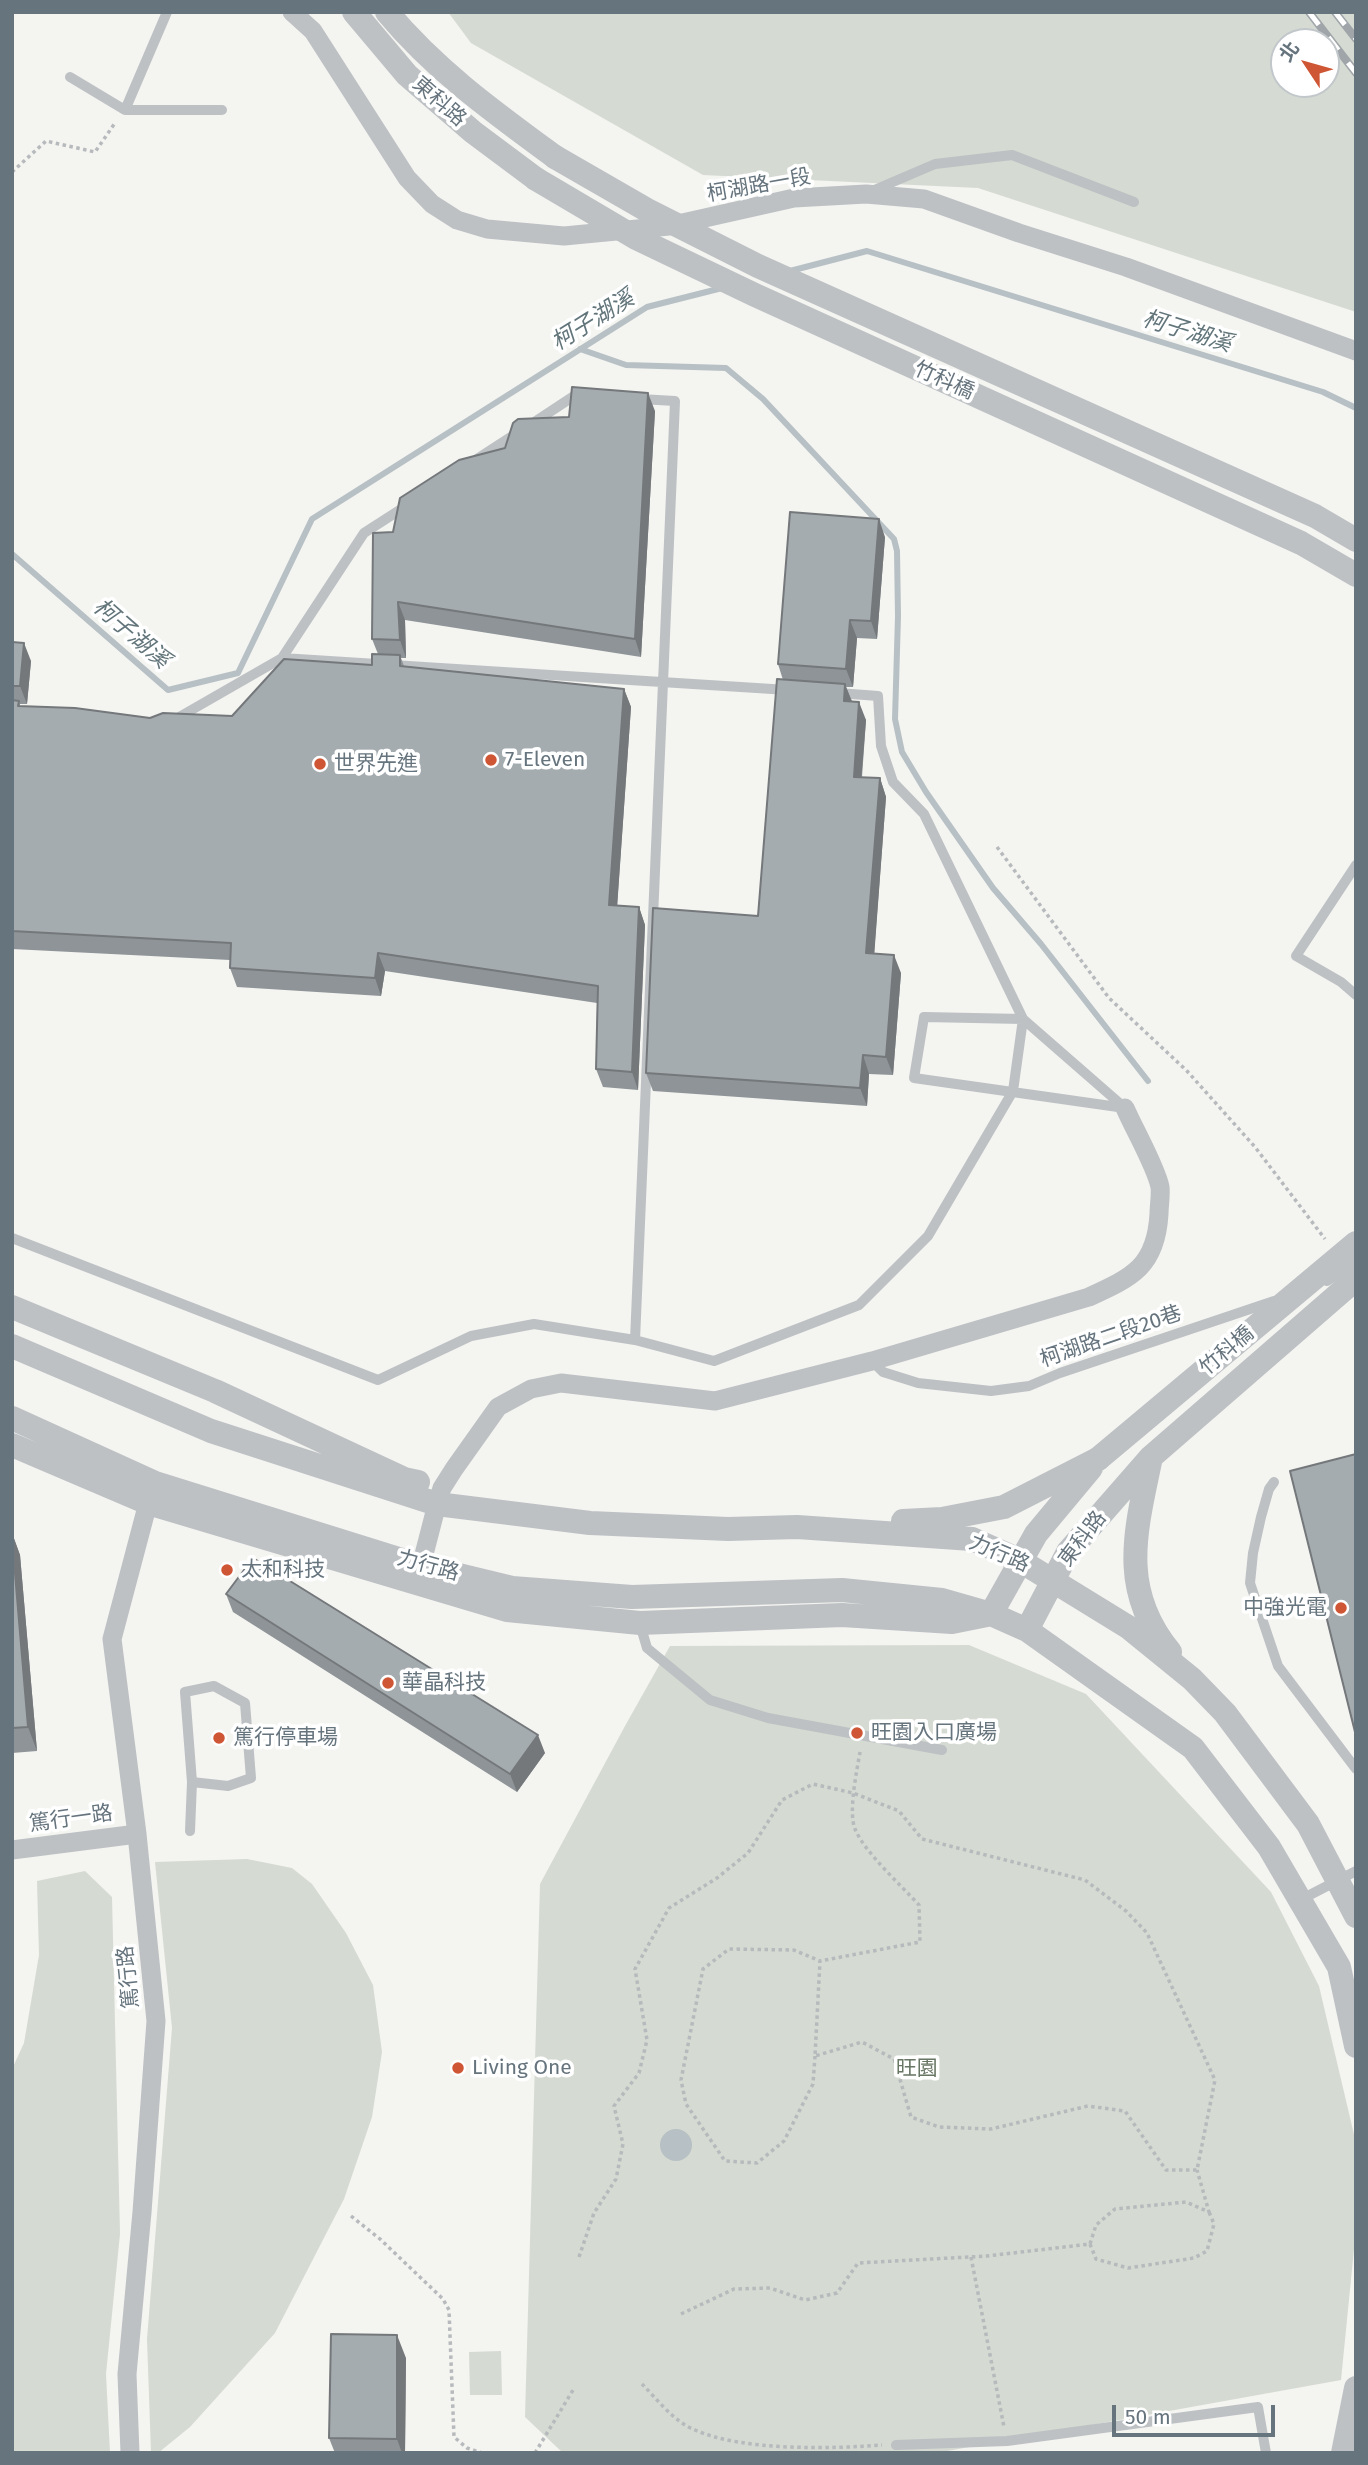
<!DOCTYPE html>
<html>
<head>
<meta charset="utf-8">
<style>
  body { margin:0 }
  #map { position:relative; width:1368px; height:2465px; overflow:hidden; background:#f4f4f1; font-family:"Fira Sans","Noto Sans TC",sans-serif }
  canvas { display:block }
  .frame { position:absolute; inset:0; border:14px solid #66747e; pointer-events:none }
  .north { position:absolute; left:1270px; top:28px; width:70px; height:70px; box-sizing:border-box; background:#fff; border:2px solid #c2c7cb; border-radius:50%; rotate:306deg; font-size:19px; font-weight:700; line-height:28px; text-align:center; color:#66747e }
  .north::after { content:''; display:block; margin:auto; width:24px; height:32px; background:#cf5635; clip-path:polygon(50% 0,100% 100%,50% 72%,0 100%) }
  .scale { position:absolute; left:1112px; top:2405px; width:163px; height:32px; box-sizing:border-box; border:4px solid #66747e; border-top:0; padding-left:9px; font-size:21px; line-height:24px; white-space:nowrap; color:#66747e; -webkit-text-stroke:5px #fff; paint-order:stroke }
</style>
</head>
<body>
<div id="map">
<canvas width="1368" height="2465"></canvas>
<div class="frame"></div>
<div class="north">北</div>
<div class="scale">50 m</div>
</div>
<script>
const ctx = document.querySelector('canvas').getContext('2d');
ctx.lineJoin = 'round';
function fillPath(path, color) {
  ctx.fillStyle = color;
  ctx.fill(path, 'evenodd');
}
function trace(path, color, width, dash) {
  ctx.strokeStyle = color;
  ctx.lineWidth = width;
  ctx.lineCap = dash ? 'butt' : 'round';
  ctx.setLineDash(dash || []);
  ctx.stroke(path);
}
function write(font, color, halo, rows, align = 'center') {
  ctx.font = font + ' "Fira Sans","Noto Sans TC",sans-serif';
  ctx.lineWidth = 7;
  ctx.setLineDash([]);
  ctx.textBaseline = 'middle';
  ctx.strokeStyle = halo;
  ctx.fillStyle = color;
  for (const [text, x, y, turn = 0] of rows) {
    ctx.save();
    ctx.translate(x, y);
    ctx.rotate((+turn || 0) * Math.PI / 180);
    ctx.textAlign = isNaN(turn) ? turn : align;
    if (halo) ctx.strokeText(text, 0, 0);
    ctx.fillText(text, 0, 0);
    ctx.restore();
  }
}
fillPath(new Path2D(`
  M 448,12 L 1356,12 L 1356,312 L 978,188 L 703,175 L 471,43 ZM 1284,42 L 1326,42 L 1326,84 L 1284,84 Z
  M 969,1645 L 1086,1694 L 1271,1892 L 1319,1986 L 1356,2143 L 1356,2229 L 1341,2380 L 936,2453 L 563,2453 L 525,2417 L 540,1884 L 625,1726 L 670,1646 Z
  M 247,1859 L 292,1868 L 312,1884 L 346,1933 L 373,1985 L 382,2052 L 372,2117 L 344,2199 L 275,2333 L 190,2427 L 158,2453 L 151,2453 L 147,2339 L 172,2028 L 155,1862 Z
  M 85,1871 L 112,1897 L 120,2234 L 106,2374 L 110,2453 L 12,2453 L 12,2069 L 24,2043 L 39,1955 L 37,1881 Z
  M 501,2351 L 502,2395 L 470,2395 L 469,2352 Z`), '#d5dad2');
fillPath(new Path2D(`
  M660 2145a16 16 0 1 1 32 0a16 16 0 1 1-32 0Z`), '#b7c0c4');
trace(new Path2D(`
  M 790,271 L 867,251 L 1323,392 L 1356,408
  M 580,349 L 626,365 L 726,368 L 763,399 L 894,539 L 897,551 L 898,616 L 895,719 L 902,752 L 926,792 L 993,888 L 1041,944 L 1148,1081
  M 12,554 L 168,690 L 238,673 L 312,519 L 647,307 L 722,288`), '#b7c0c4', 6);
trace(new Path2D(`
  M 12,172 L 46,141 L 95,152 L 115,123
  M 997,847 L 1109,998 L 1187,1071 L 1255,1147 L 1325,1239
  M 815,2056 L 813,2084 L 784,2141 L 757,2163 L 725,2161 L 686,2104 L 681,2080 L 703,1969 L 729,1949 L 794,1950 L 820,1961
  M 351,2216 L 380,2239 L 443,2299 L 449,2310 L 454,2437 L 467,2448 L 482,2453
  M 1090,2244 L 1096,2259 L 1128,2268 L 1194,2258 L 1207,2251 L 1214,2224 L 1209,2212
  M 579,2257 L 594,2213 L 616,2179 L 623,2144 L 614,2106 L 639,2073 L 647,2040 L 635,1969 L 669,1908 L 717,1878 L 748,1853 L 782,1800 L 813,1784 L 853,1793 L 899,1811 L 922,1839 L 1085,1880 L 1126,1911 L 1147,1933 L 1215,2080 L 1197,2170 L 1166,2170 L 1125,2111 L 1088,2106 L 991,2129 L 939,2127 L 911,2117 L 894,2059 L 862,2042 L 815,2056 L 820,1961 L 920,1942 L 919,1905 C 901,1885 865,1853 855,1829 C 848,1812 857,1770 860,1752
  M 971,2257 L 1004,2427
  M 681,2314 L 734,2289 L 770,2288 L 805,2300 L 837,2293 L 858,2263 L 987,2256 L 1090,2244 L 1096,2225 L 1115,2209 L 1186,2202 L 1209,2212 L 1197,2170
  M 642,2384 C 657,2399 674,2422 695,2430 C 742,2451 830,2449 882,2445
  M 535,2453 L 573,2390`), '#b7babc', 3.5, [3.5, 3.5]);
trace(new Path2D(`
  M 70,77 L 125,110
  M 125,110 L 167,12
  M 125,110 L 222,110
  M 872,191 L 935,164 L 1012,155 L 1134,202
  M 530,425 L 574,396 L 583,396
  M 477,459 L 517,433
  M 282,658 L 788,690
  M 174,720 L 282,658 L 364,533 L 406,506
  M 1356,865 L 1296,956 L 1341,982 L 1356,995
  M 924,1017 L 1023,1019 L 1125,1108 L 914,1078 Z
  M 12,1238 L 378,1380 L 471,1336 L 534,1324 L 635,1340 L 714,1361 L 859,1305 L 928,1236 L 1013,1091 L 1023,1019 L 924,814 L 893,782 L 881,746 L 878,696 L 838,693
  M 1327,1281 L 1356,1262
  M 635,1340 L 675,401 L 640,399
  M 872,1361 L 883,1372 L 918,1383 L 991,1391 L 1029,1386 L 1060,1373 L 1274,1301
  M 1274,1482 L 1269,1489 L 1261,1517 L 1253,1553 L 1250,1583 L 1278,1666 L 1356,1769
  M 640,1624 L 647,1648 L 710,1700 L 768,1718 L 942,1750
  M 190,1831 L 192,1782 L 185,1692 L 214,1686 L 245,1703 L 251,1778 L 228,1786 L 192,1782
  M 1300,1900 L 1356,1871
  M 896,2445 L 1007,2441 L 1258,2407 L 1266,2453`), '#bdc1c4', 10);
trace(new Path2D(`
  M 292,12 L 313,31 L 407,178 L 432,204 L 457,220 L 487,229 L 564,236 L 669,226 L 794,198 L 866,194 L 924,199 L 1019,233 L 1126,267 L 1356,351
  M 421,1578 L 421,1566 L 437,1504 L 442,1488 L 454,1469 L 498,1407 L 531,1389 L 561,1383 L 715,1401 L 872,1361 L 1089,1297 C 1133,1277 1156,1266 1159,1214 C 1159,1206 1161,1195 1160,1187 C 1156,1167 1134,1129 1125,1108
  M 12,1850 L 137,1834
  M 130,2453 L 127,2374 L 142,2212 L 156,2021 L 137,1834 L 112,1639 L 148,1503`), '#bdc1c4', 19);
trace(new Path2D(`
  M 354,12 L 407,75 L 473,132 L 536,179
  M 387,12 C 435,70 495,113 555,157
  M 12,1307 L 215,1391 L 404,1479 L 418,1482
  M 12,1346 L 211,1431 L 437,1504 L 590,1523 L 728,1529 L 797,1527 L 972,1539 L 1019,1560 L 1128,1627 L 1192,1679 L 1225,1713 L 1308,1824 L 1356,1916
  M 12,1418 L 155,1483 L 421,1566 L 512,1588 L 632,1597 L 842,1590 L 942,1600 L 991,1614 L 1027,1630 L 1193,1748 L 1269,1847 L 1339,1967 L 1356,2046
  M 12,1445 L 148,1503 L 507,1610 L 640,1623 L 842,1615 L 952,1622 L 987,1615
  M 1151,1457 C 1136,1530 1118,1589 1170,1652
  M 903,1521 L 942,1519 L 1004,1507 L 1098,1459
  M 991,1614 L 1036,1534 L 1091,1468
  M 1027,1630 L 1068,1552 L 1151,1457 L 1356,1279
  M 1343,2453 L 1356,2388`), '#bdc1c4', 24);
const rail = new Path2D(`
  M 1309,12 L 1356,73
  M 1335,12 L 1356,39`);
trace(rail, '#9fa5a9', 8);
trace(rail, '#fff', 5, [16]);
trace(new Path2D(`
  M 555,157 L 647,210 L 758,266 L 1315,516 L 1356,540
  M 536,179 L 636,238 L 755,295 L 1301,543 L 1356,575
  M 1098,1459 L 1356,1243`), '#bdc1c4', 24);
fillPath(new Path2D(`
  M 655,411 L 641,657 L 405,620 L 406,658 L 401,658 L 404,666 L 624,689 L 631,707 L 617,906 L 639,907 L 645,925 L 638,1090 L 603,1087 L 596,1069 L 597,1003 L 385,971 L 381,996 L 237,987 L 230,968 L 230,960 L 12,949 L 12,642 L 31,661 L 27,704 L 20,704 L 20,706 L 150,718 L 232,716 L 372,665 L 378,654 L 372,639 L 393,532 Z
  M 885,537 L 877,639 L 857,638 L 853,687 L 846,687 L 852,701 L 866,720 L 862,777 L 880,778 L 886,797 L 874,954 L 901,973 L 893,1075 L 869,1074 L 867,1106 L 653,1091 L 646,1073 L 758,916 L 783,680 L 778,664 Z
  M 12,1533 L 20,1555 L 37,1751 L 12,1753 Z
  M 226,1594 L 545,1753 L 517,1792 L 233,1612 Z
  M 406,2358 L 405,2453 L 335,2453 L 329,2438 Z`), '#8e9497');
fillPath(new Path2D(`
  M 648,393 L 655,411 L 641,657 L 635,639 Z
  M 879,519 L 885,537 L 877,639 L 871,621 Z
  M 398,602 L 405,620 L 406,658 L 400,640 Z
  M 850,620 L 857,638 L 853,687 L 846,669 Z
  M 24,643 L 31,661 L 27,704 L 20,686 Z
  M 845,684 L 852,702 L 844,701 Z
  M 624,689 L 631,707 L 616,923 L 609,905 Z
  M 859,702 L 866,720 L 860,795 L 854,777 Z
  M 880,778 L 886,797 L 873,971 L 866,953 Z
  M 639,907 L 645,925 L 638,1090 L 632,1072 Z
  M 378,953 L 385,971 L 381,996 L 375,978 Z
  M 894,955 L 901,973 L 893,1075 L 886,1057 Z
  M 863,1055 L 869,1074 L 867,1106 L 860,1088 Z
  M 12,1533 L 20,1555 L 37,1751 L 28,1727 Z
  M 538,1735 L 545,1753 L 517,1792 L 510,1774 Z
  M 397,2335 L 406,2358 L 405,2453 L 402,2453 L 397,2439 Z`), '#74787b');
const building = new Path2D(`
  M 572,387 L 648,393 L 635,639 L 398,602 L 400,640 L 372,639 L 373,533 L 393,532 L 400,498 L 459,460 L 505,448 L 513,423 L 518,419 L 569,417 Z
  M 790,512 L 879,519 L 871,621 L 850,620 L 846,669 L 778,664 Z
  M 12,642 L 24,643 L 20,686 L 12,686 Z
  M 372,654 L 400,655 L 400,666 L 624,689 L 609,905 L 639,907 L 632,1072 L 596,1069 L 598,986 L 378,953 L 375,978 L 230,968 L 231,943 L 12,931 L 12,700 L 19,701 L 18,706 L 75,708 L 150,718 L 163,713 L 232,716 L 284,659 L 372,665 Z
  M 777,679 L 845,684 L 844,701 L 859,702 L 854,777 L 880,778 L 866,953 L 894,955 L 886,1057 L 863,1055 L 860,1088 L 646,1073 L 653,908 L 758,916 Z
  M 1356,1454 L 1356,1736 L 1290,1471 Z
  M 12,1538 L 28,1727 L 12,1728 Z
  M 253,1558 L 538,1735 L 510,1774 L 226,1594 Z
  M 331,2334 L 397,2335 L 397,2439 L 329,2438 Z`);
fillPath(building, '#a5acb0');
trace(building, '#74787b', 2);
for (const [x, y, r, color] of [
  [491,760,7,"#cf5635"],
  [320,764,7,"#cf5635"],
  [227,1570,7,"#cf5635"],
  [1341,1608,7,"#cf5635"],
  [388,1683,7,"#cf5635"],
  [857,1733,7,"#cf5635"],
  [219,1738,7,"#cf5635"],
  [458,2068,7,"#cf5635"]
]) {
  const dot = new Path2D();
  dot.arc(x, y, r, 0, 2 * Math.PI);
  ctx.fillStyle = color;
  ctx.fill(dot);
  trace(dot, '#fff', 2.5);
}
write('21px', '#66747e', '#fff', [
  ["東科路",439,102,41],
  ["柯湖路一段",759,186,-10],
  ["竹科橋",944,381,24],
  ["柯湖路二段20巷",1111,1337,-19],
  ["竹科橋",1227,1351,-40],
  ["東科路",1083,1539,-53],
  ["力行路",999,1554,23],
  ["力行路",428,1566,15],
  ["篤行一路",71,1819,-8],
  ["篤行路",129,1977,-96]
]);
write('21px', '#66747e', '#fff', [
  ["7-Eleven",505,760],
  ["世界先進",334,764],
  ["太和科技",241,1570],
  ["中強光電",1327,1608,"right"],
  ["華晶科技",402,1683],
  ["旺園入口廣場",871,1733],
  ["篤行停車場",233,1738],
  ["Living One",472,2068]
], 'left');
write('21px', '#687664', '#fff', [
  ["旺園",917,2069]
]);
write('italic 23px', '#62757b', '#fff', [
  ["柯子湖溪",593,321,-32],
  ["柯子湖溪",1187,332,17],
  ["柯子湖溪",131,634,41]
]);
</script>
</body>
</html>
